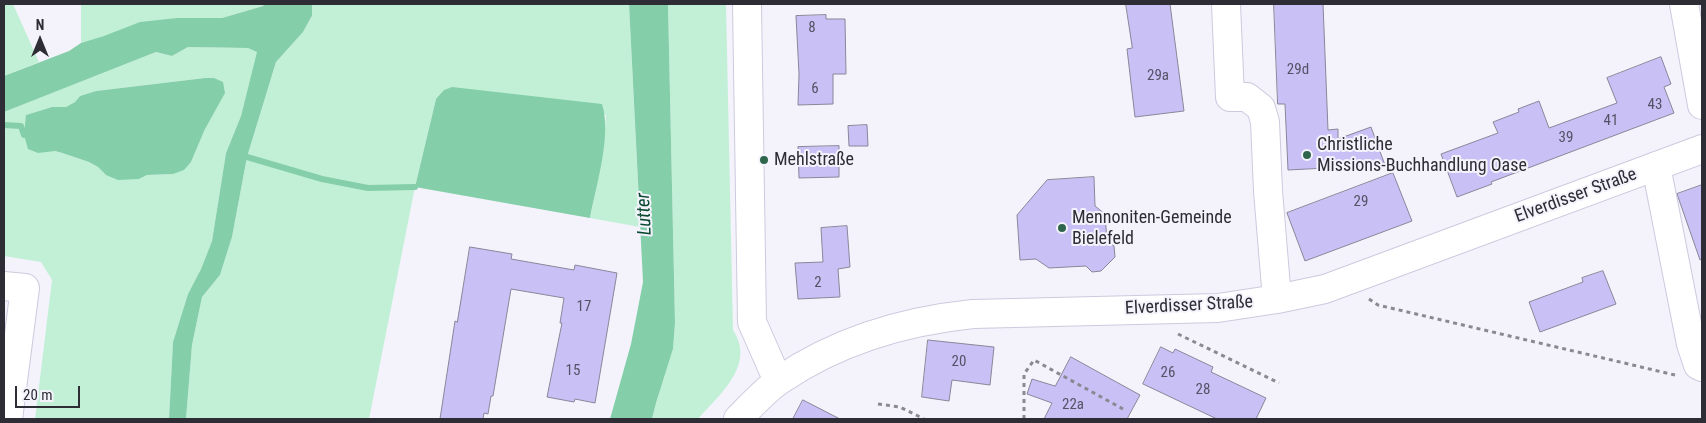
<!DOCTYPE html>
<html>
<head>
<meta charset="utf-8">
<style>
  body { margin:0 }
  #map { position:relative; width:1706px; height:423px; overflow:hidden; background:#f4f3fc; font-family:"Roboto Condensed",sans-serif }
  canvas { display:block }
  .frame { position:absolute; inset:0; border:5px solid #2e2d35; pointer-events:none }
  .north { position:absolute; left:15px; top:15px; width:50px; height:50px; -webkit-text-stroke:4px #f4f3fc; paint-order:stroke; rotate:0deg; font-size:14px; font-weight:700; line-height:20px; text-align:center; color:#2e2d35 }
  .north::after { content:''; display:block; margin:auto; width:18px; height:22px; background:#2e2d35; clip-path:polygon(50% 0,100% 100%,50% 72%,0 100%) }
  .scale { position:absolute; left:15px; top:386px; width:65px; height:22px; box-sizing:border-box; border:2px solid #2e2d35; border-top:0; padding-left:6px; font-size:15px; line-height:18px; white-space:nowrap; color:#2e2d35; -webkit-text-stroke:4px #f4f3fc; paint-order:stroke }
</style>
</head>
<body>
<div id="map">
<canvas width="1706" height="423"></canvas>
<div class="frame"></div>
<div class="north">N</div>
<div class="scale">20 m</div>
</div>
<script>
const ctx = document.querySelector('canvas').getContext('2d');
ctx.lineJoin = 'round';
function fillPath(path, color) {
  ctx.fillStyle = color;
  ctx.fill(path, 'evenodd');
}
function trace(path, color, width, dash) {
  ctx.strokeStyle = color;
  ctx.lineWidth = width;
  ctx.lineCap = dash ? 'butt' : 'round';
  ctx.setLineDash(dash || []);
  ctx.stroke(path);
}
function write(font, color, halo, rows, align = 'center') {
  ctx.font = font + ' "Roboto Condensed",sans-serif';
  ctx.lineWidth = 4;
  ctx.setLineDash([]);
  ctx.textBaseline = 'middle';
  ctx.strokeStyle = halo;
  ctx.fillStyle = color;
  for (const [text, x, y, turn = 0] of rows) {
    ctx.save();
    ctx.translate(x, y);
    ctx.rotate((+turn || 0) * Math.PI / 180);
    ctx.textAlign = isNaN(turn) ? turn : align;
    if (halo) ctx.strokeText(text, 0, 0);
    ctx.fillText(text, 0, 0);
    ctx.restore();
  }
}
fillPath(new Path2D(`
  M 4,4 L 13,4 L 39,62 L 4,76 Z
  M 81,4 L 265,4 L 263,6 L 222,18 L 177,18 L 81,43 Z
  M 312,4 L 629,4 L 640,227 L 590,218 L 603,153 L 606,115 L 436,99 L 415,187 L 369,419 L 186,419 L 192,345 L 202,297 L 220,275 L 232,237 L 247,157 L 276,62 L 303,32 L 312,17 Z
  M 668,4 L 726,4 L 733,330 C 756,365 720,394 698,419 L 652,419 L 656,403 L 673,349 L 675,323 Z
  M 188,47 L 248,48 L 258,52 L 241,116 L 226,153 L 212,241 L 201,269 L 188,294 L 173,342 L 169,419 L 35,419 L 52,280 L 41,262 L 4,256 L 4,112 L 156,52 L 172,56 ZM 205,78 L 214,78 L 205,129 L 191,162 L 173,174 L 147,175 L 139,179 L 106,175 L 98,167 L 89,162 L 55,151 L 26,115 L 52,107 L 66,107 L 75,102 L 80,96 L 96,91 Z`), '#c2f0d7');
fillPath(new Path2D(`
  M 265,4 L 312,4 L 312,16 L 303,32 L 276,62 L 247,157 L 232,237 L 220,275 L 202,297 L 192,345 L 186,419 L 169,419 L 173,342 L 188,294 L 201,269 L 212,241 L 226,153 L 241,116 L 257,52 L 248,48 L 188,47 L 172,56 L 156,52 L 4,112 L 4,76 L 69,51 L 81,43 L 104,36 L 140,22 L 177,18 L 222,18 L 263,6 Z
  M 629,4 L 668,4 L 675,323 L 673,349 L 656,403 L 652,419 L 610,419 L 631,344 L 643,282 Z
  M 205,78 L 214,78 L 223,82 L 225,93 L 205,129 L 191,162 L 184,170 L 173,174 L 147,175 L 139,179 L 118,180 L 106,175 L 98,167 L 89,162 L 62,153 L 55,151 L 38,153 L 28,149 L 24,135 L 26,115 L 52,107 L 66,107 L 75,102 L 80,96 L 96,91 Z
  M 452,87 L 602,104 C 612,135 596,186 590,218 L 415,187 L 436,99 L 444,90 Z`), '#84cfa9');
trace(new Path2D(`
  M 4,125 L 21,126 L 24,135
  M 241,157 L 247,157 L 322,179 L 368,188 L 415,187`), '#84cfa9', 6);
const building = new Path2D(`
  M 1126,4 L 1170,4 L 1184,111 L 1135,117 L 1127,49 L 1132,48 Z
  M 1274,4 L 1323,4 L 1328,130 L 1338,129 L 1338,139 L 1371,127 L 1385,165 L 1288,170 L 1285,104 L 1278,104 Z
  M 826,15 L 826,19 L 845,19 L 846,74 L 833,74 L 833,104 L 798,105 L 799,74 L 796,16 Z
  M 1661,57 L 1671,84 L 1664,87 L 1674,113 L 1491,182 L 1492,184 L 1457,197 L 1441,154 L 1498,133 L 1493,122 L 1519,112 L 1518,109 L 1539,101 L 1549,128 L 1617,103 L 1607,78 Z
  M 867,125 L 868,146 L 849,146 L 848,126 Z
  M 839,146 L 839,177 L 799,178 L 798,147 Z
  M 1393,173 L 1412,221 L 1305,261 L 1287,213 Z
  M 1094,177 L 1095,206 L 1105,214 L 1107,241 L 1114,246 L 1115,257 L 1101,271 L 1092,272 L 1086,266 L 1049,268 L 1036,259 L 1020,260 L 1017,215 L 1047,180 Z
  M 1702,185 L 1702,259 L 1700,260 L 1677,194 Z
  M 847,226 L 850,267 L 838,269 L 840,297 L 798,299 L 795,263 L 823,262 L 821,228 Z
  M 470,247 L 512,254 L 511,259 L 574,270 L 575,265 L 617,273 L 595,403 L 575,399 L 574,402 L 547,397 L 562,323 L 560,323 L 564,298 L 511,289 L 493,396 L 491,396 L 488,414 L 484,413 L 483,419 L 440,419 L 455,321 L 457,322 Z
  M 1603,271 L 1616,304 L 1540,332 L 1529,302 L 1583,282 L 1582,278 Z
  M 928,340 L 994,347 L 990,385 L 952,380 L 949,401 L 922,397 Z
  M 1161,347 L 1173,353 L 1175,349 L 1213,367 L 1211,372 L 1266,398 L 1256,419 L 1217,419 L 1143,384 Z
  M 1071,357 L 1140,395 L 1127,419 L 1044,419 L 1052,403 L 1027,394 L 1032,379 L 1055,386 Z
  M 803,400 L 840,419 L 793,419 Z`);
fillPath(building, '#c9c0f5');
trace(building, '#888699', 1);
const minor = new Path2D(`
  M 747,4 L 752,322 L 778,381
  M 1226,4 L 1230,97 L 1247,97 L 1261,108 L 1265,122 L 1268,191 L 1277,299
  M 1684,4 L 1702,105
  M 1656,166 L 1691,344 L 1698,365 L 1702,367
  M 4,286 L 25,288 L 8,419
  M 738,419 C 751,406 764,391 780,380 C 837,341 904,321 973,314 L 1218,308 L 1277,299 L 1325,289 L 1702,149`);
trace(minor, '#cccade', 30);
trace(new Path2D(`
  M 1369,299 L 1378,305 L 1675,375
  M 1178,334 L 1279,383
  M 878,404 L 900,407 L 924,419
  M 1024,419 L 1024,374 L 1034,360 L 1123,409`), '#8a8991', 3, [4, 4]);
trace(minor, '#fff', 28);
for (const [x, y, r, color] of [
  [1307,155,5,"#2f654c"],
  [764,160,5,"#2f654c"],
  [1062,228,5,"#2f654c"]
]) {
  const dot = new Path2D();
  dot.arc(x, y, r, 0, 2 * Math.PI);
  ctx.fillStyle = color;
  ctx.fill(dot);
  trace(dot, '#f4f3fc', 2);
}
write('15px', '#555265', null, [
  ["8",812,28],
  ["29d",1298,70],
  ["29a",1158,76],
  ["6",815,89],
  ["43",1655,105],
  ["41",1611,121],
  ["39",1566,138],
  ["29",1361,202],
  ["2",818,283],
  ["17",584,307],
  ["20",959,362],
  ["15",573,371],
  ["26",1168,373],
  ["28",1203,390],
  ["22a",1073,405]
]);
write('18px', '#2e2d35', '#f4f3fc', [
  ["Christliche",1317,145],
  ["Missions-Buchhandlung Oase",1317,166],
  ["Mehlstraße",774,160],
  ["Mennoniten-Gemeinde",1072,218],
  ["Bielefeld",1072,239]
], 'left');
write('18px', '#2e2d35', '#f4f3fc', [
  ["Elverdisser Straße",1576,196,-20],
  ["Elverdisser Straße",1189,306,-3]
]);
write('italic 19px', '#0b4830', '#f4f3fc', [
  ["Lutter",645,214,-93]
]);
</script>
</body>
</html>
